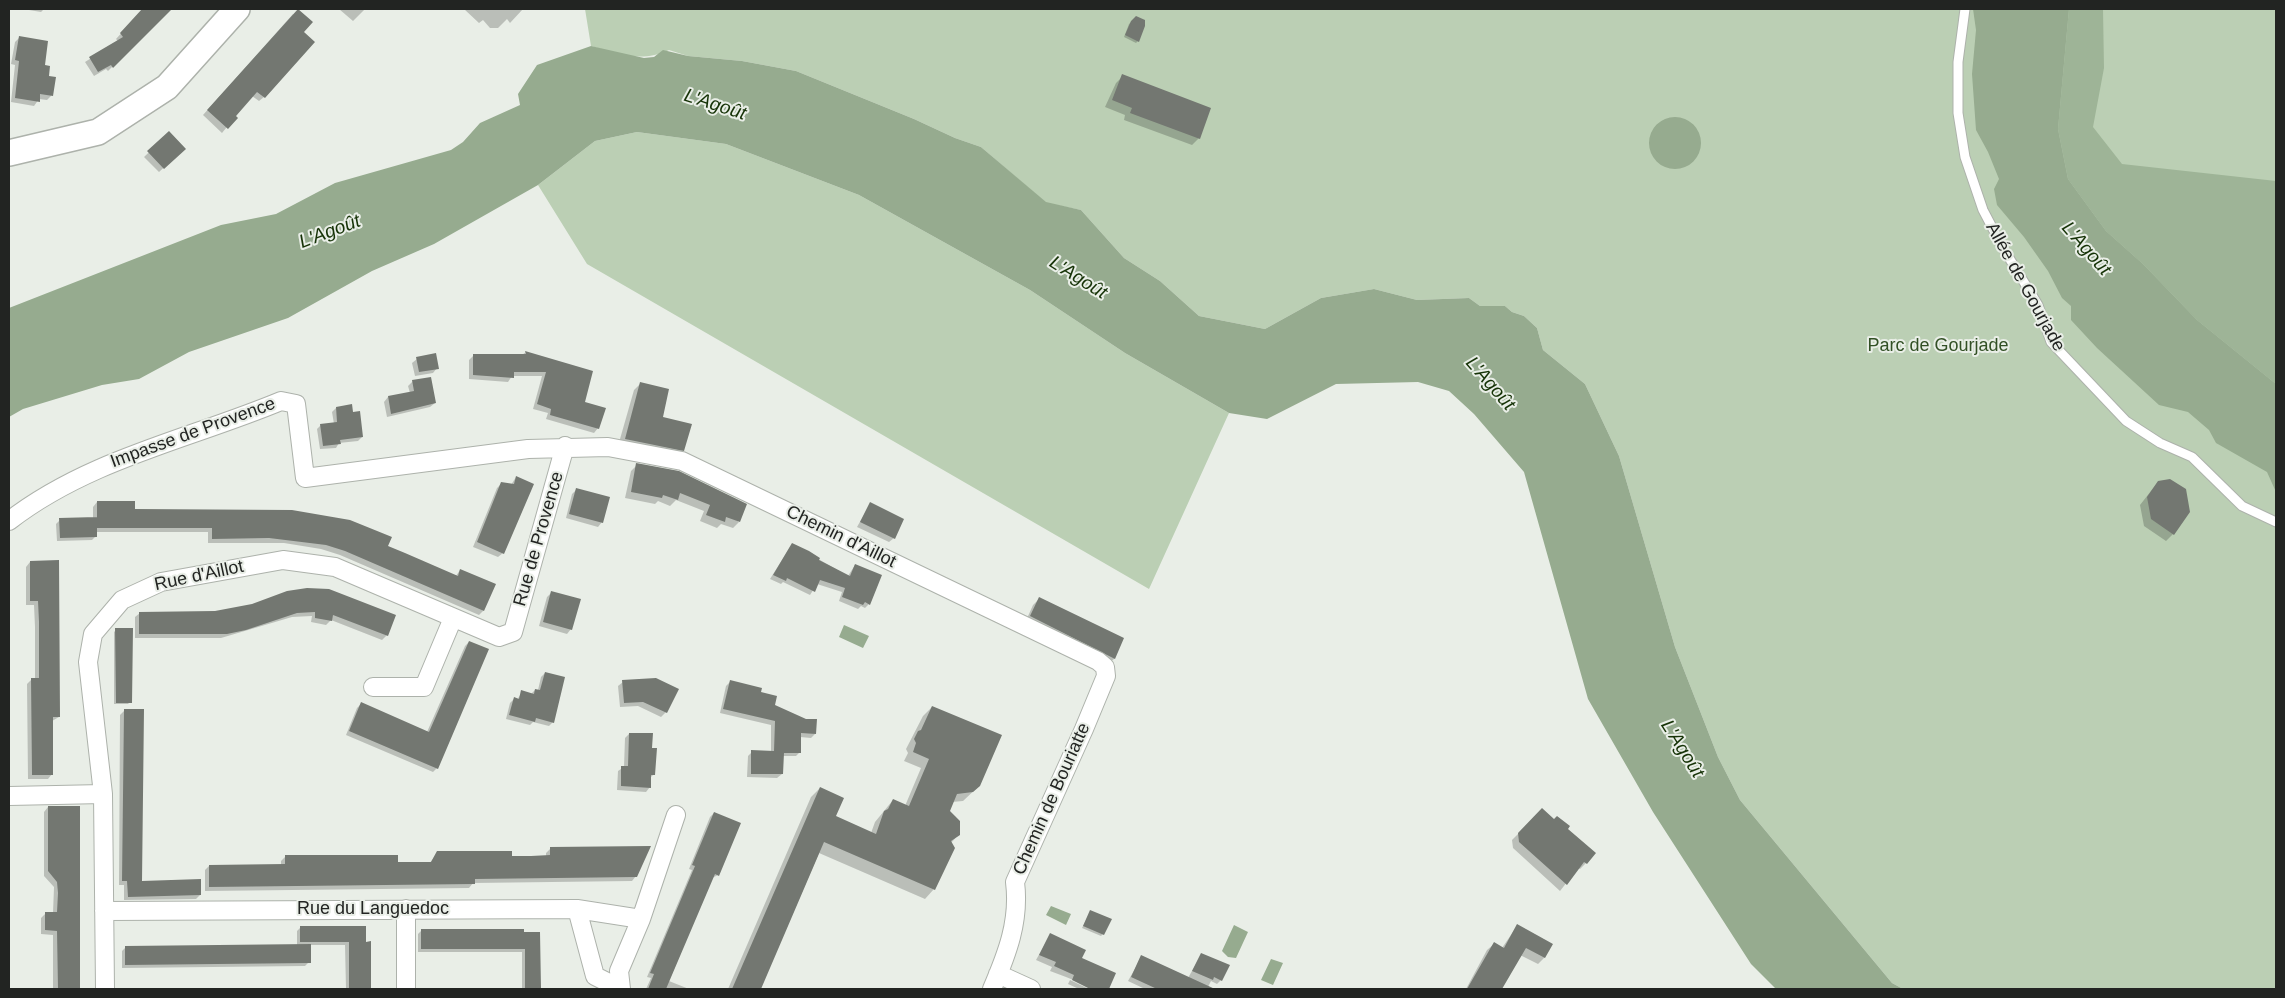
<!DOCTYPE html>
<html>
<head>
<meta charset="utf-8">
<style>
  body { margin:0 }
  #map { position:relative; width:2285px; height:998px; overflow:hidden; background:#e9eee7; font-family:Helvetica,sans-serif }
  canvas { display:block }
  .frame { position:absolute; inset:0; border:10px solid #222422; pointer-events:none }
</style>
</head>
<body>
<div id="map">
<canvas width="2285" height="998"></canvas>
<div class="frame"></div>
</div>
<script>
const ctx = document.querySelector('canvas').getContext('2d');
ctx.lineJoin = 'round';
function fillPath(path, color) {
  ctx.fillStyle = color;
  ctx.fill(path, 'evenodd');
}
function trace(path, color, width, dash) {
  ctx.strokeStyle = color;
  ctx.lineWidth = width;
  ctx.lineCap = dash ? 'butt' : 'round';
  ctx.setLineDash(dash || []);
  ctx.stroke(path);
}
function write(font, color, halo, rows, align = 'center') {
  ctx.font = font + ' Helvetica,sans-serif';
  ctx.lineWidth = 4;
  ctx.setLineDash([]);
  ctx.textBaseline = 'middle';
  ctx.strokeStyle = halo;
  ctx.fillStyle = color;
  for (const [text, x, y, turn = 0] of rows) {
    ctx.save();
    ctx.translate(x, y);
    ctx.rotate((+turn || 0) * Math.PI / 180);
    ctx.textAlign = isNaN(turn) ? turn : align;
    if (halo) ctx.strokeText(text, 0, 0);
    ctx.fillText(text, 0, 0);
    ctx.restore();
  }
}
fillPath(new Path2D(`
  M 585,9 L 2276,9 L 2276,989 L 1903,989 L 1892,983 L 1740,800 L 1718,757 L 1675,647 L 1619,456 L 1585,384 L 1543,350 L 1537,328 L 1524,316 L 1512,312 L 1505,306 L 1480,306 L 1469,298 L 1417,300 L 1374,289 L 1321,298 L 1265,329 L 1199,316 L 1160,281 L 1124,258 L 1081,210 L 1046,203 L 981,147 L 955,138 L 914,119 L 796,71 L 742,61 L 688,56 L 669,50 C 641,63 619,54 591,46 Z
  M 637,132 L 726,144 L 859,195 L 1030,290 L 1125,353 L 1229,413 L 1149,589 L 587,264 L 538,185 L 595,141 Z`), '#bbcfb4');
fillPath(new Path2D(`
  M 2069,9 L 2103,9 L 2104,68 L 2093,127 L 2122,164 L 2276,181 L 2276,384 L 2197,320 L 2143,264 L 2106,231 L 2068,179 L 2058,129 Z`), '#9eb497');
fillPath(new Path2D(`
  M 1973,9 L 2069,9 L 2058,129 L 2068,179 L 2106,231 L 2143,264 L 2197,320 L 2276,384 L 2276,492 L 2267,472 L 2216,443 L 2209,430 L 2188,412 L 2159,405 L 2097,348 L 2071,320 L 2071,306 L 2062,298 L 2048,271 L 2024,237 L 1997,205 L 1994,189 L 1999,179 L 1988,152 L 1976,130 L 1972,74 L 1976,30 Z
  M 591,46 L 644,58 L 654,57 L 663,50 L 688,56 L 742,61 L 796,71 L 914,119 L 955,138 L 981,147 L 1046,202 L 1081,210 L 1124,258 L 1160,281 L 1199,316 L 1265,329 L 1321,298 L 1374,289 L 1417,300 L 1469,298 L 1480,306 L 1505,306 L 1512,312 L 1524,316 L 1537,328 L 1543,350 L 1585,384 L 1619,456 L 1675,647 L 1718,757 L 1740,800 L 1892,983 L 1903,989 L 1776,989 L 1751,964 L 1653,812 L 1588,699 L 1524,472 L 1474,414 L 1449,391 L 1418,382 L 1336,384 L 1267,419 L 1229,413 L 1125,353 L 1030,290 L 859,195 L 726,144 L 637,132 L 595,141 L 538,185 L 434,244 L 372,271 L 288,318 L 189,352 L 139,379 L 102,385 L 23,409 L 9,417 L 9,308 L 221,225 L 276,214 L 335,183 L 451,150 L 463,142 L 480,123 L 520,105 L 518,94 L 537,65 Z
  M1649 143a26 26 0 1 1 52 0a26 26 0 1 1-52 0Z
  M 844,625 L 869,636 L 863,648 L 839,637 Z
  M 1051,906 L 1071,914 L 1066,925 L 1046,915 Z
  M 1234,925 L 1248,932 L 1236,958 L 1228,957 L 1222,951 Z
  M 1271,959 L 1283,963 L 1273,985 L 1261,980 Z`), '#96ab8f');
fillPath(new Path2D(`
  M 23,9 L 44,9 L 41,12 Z
  M 143,9 L 167,9 L 164,12 L 166,13 L 108,71 L 106,69 L 94,76 L 85,62 L 118,41 L 116,39 Z
  M 339,9 L 365,9 L 353,21 Z
  M 464,9 L 523,9 L 510,23 L 507,19 L 498,28 L 490,28 L 483,20 L 479,23 Z
  M 293,14 L 302,32 L 264,97 L 259,101 L 252,96 L 222,133 L 203,115 Z
  M 1136,18 L 1138,41 L 1136,43 L 1124,37 L 1129,24 Z
  M 20,37 L 43,66 L 51,96 L 47,100 L 39,99 L 34,106 L 11,102 L 15,65 L 11,64 L 15,42 Z
  M 1123,76 L 1199,138 L 1192,145 L 1124,120 L 1125,115 L 1105,107 L 1116,83 Z
  M 169,133 L 184,149 L 159,172 L 144,157 Z
  M 526,352 L 583,403 L 598,428 L 594,433 L 546,419 L 548,413 L 533,409 L 542,376 L 512,376 L 508,382 L 469,379 L 469,360 L 474,355 L 522,355 Z
  M 417,359 L 437,368 L 433,373 L 415,376 L 412,363 Z
  M 413,381 L 435,403 L 430,407 L 387,417 L 384,402 L 388,397 L 410,393 L 408,386 Z
  M 641,383 L 683,450 L 676,457 L 618,446 L 634,390 Z
  M 336,408 L 352,414 L 362,437 L 358,441 L 339,443 L 336,448 L 320,449 L 317,429 L 321,425 L 334,424 L 332,412 Z
  M 637,465 L 678,472 L 739,522 L 733,528 L 721,524 L 717,528 L 700,521 L 704,511 L 676,500 L 670,506 L 658,501 L 655,504 L 625,498 L 631,471 Z
  M 516,477 L 503,553 L 498,557 L 473,547 L 497,488 L 502,483 L 511,485 Z
  M 2158,482 L 2173,534 L 2166,541 L 2144,526 L 2140,505 Z
  M 577,489 L 602,522 L 598,527 L 566,518 L 572,494 Z
  M 97,502 L 134,510 L 387,546 L 456,576 L 460,570 L 483,611 L 479,615 L 340,555 L 321,549 L 284,543 L 208,543 L 208,532 L 96,532 L 96,536 L 92,540 L 57,541 L 56,524 L 60,520 L 93,519 L 93,507 Z
  M 870,504 L 894,538 L 889,542 L 857,527 Z
  M 792,544 L 848,576 L 855,565 L 869,604 L 865,608 L 861,606 L 858,609 L 839,601 L 842,592 L 817,584 L 810,595 L 783,582 L 781,584 L 770,579 Z
  M 58,561 L 59,717 L 52,721 L 52,774 L 48,779 L 28,779 L 27,684 L 31,680 L 35,680 L 35,627 L 34,605 L 26,605 L 26,567 L 30,562 Z
  M 287,592 L 387,635 L 382,640 L 331,620 L 326,625 L 311,622 L 312,616 L 292,617 L 221,638 L 135,638 L 135,617 L 140,613 L 215,612 L 253,605 Z
  M 552,592 L 571,629 L 567,634 L 539,626 L 547,597 Z
  M 1039,599 L 1123,639 L 1114,659 L 1108,664 L 1025,623 L 1033,605 Z
  M 116,630 L 130,702 L 128,704 L 114,704 L 114,632 Z
  M 469,642 L 437,768 L 433,772 L 346,735 L 357,708 L 361,704 L 427,732 L 465,646 Z
  M 545,673 L 553,722 L 549,726 L 533,722 L 530,725 L 506,719 L 510,703 L 514,699 L 517,700 L 522,692 L 531,694 L 535,690 L 538,690 L 541,677 Z
  M 623,682 L 666,712 L 661,717 L 638,706 L 620,707 L 618,686 Z
  M 730,682 L 760,692 L 773,706 L 815,734 L 811,738 L 800,737 L 800,752 L 796,756 L 782,756 L 782,774 L 777,778 L 747,777 L 748,756 L 752,752 L 771,752 L 771,725 L 720,713 L 726,686 Z
  M 932,707 L 979,786 L 963,801 L 952,802 L 948,811 L 959,834 L 951,843 L 934,889 L 925,899 L 819,853 L 760,989 L 728,989 L 811,797 L 820,788 L 835,817 L 871,833 L 875,822 L 893,800 L 905,806 L 921,768 L 904,761 L 908,753 L 906,749 L 923,716 Z
  M 124,711 L 141,882 L 200,895 L 196,899 L 124,900 L 124,885 L 119,885 L 120,715 Z
  M 629,734 L 651,749 L 654,774 L 650,778 L 650,787 L 646,792 L 617,790 L 618,771 L 624,767 L 625,738 Z
  M 48,807 L 79,807 L 78,989 L 53,989 L 53,935 L 41,934 L 41,918 L 46,913 L 53,913 L 54,887 L 44,876 L 44,812 Z
  M 1542,810 L 1566,829 L 1586,863 L 1580,869 L 1578,868 L 1560,891 L 1513,848 L 1512,840 Z
  M 714,813 L 718,875 L 712,878 L 669,981 L 689,989 L 646,989 L 651,978 L 647,977 L 692,870 L 689,869 L 710,817 Z
  M 551,848 L 636,876 L 632,881 L 473,883 L 469,888 L 205,891 L 205,870 L 209,866 L 281,865 L 281,861 L 285,857 L 397,864 L 429,864 L 438,852 L 511,857 L 546,857 L 546,853 Z
  M 1090,912 L 1103,934 L 1101,936 L 1082,928 Z
  M 1517,926 L 1551,944 L 1544,958 L 1538,964 L 1520,955 L 1499,989 L 1466,989 L 1487,950 L 1494,944 L 1502,948 Z
  M 301,927 L 370,943 L 370,989 L 346,989 L 345,945 L 309,945 L 309,962 L 305,966 L 122,968 L 122,951 L 126,947 L 297,945 L 297,931 Z
  M 422,930 L 523,930 L 539,986 L 536,989 L 522,989 L 522,952 L 418,952 L 418,934 Z
  M 1050,935 L 1080,959 L 1114,974 L 1107,989 L 1095,989 L 1066,977 L 1050,971 L 1052,967 L 1036,960 Z
  M 1201,955 L 1221,980 L 1217,984 L 1211,981 L 1207,989 L 1145,989 L 1128,981 L 1142,956 L 1188,978 Z
  M 1070,980 L 1089,989 L 1079,989 L 1068,984 Z`), '#0003');
fillPath(new Path2D(`
  M 142,9 L 172,9 L 113,68 L 111,65 L 98,72 L 89,57 L 123,37 L 120,33 Z
  M 298,9 L 313,22 L 304,32 L 315,42 L 265,98 L 257,92 L 236,116 L 238,118 L 228,129 L 207,110 Z
  M 1136,16 L 1145,20 L 1145,26 L 1139,42 L 1125,35 L 1131,21 Z
  M 19,36 L 48,41 L 45,65 L 50,66 L 49,76 L 56,77 L 53,96 L 40,94 L 40,102 L 15,98 L 19,61 L 15,60 Z
  M 1122,74 L 1211,108 L 1200,139 L 1130,113 L 1132,108 L 1112,100 Z
  M 169,131 L 186,149 L 164,169 L 147,151 Z
  M 525,351 L 593,371 L 585,402 L 606,408 L 599,429 L 550,415 L 551,409 L 537,404 L 546,372 L 514,372 L 514,378 L 473,375 L 473,354 L 526,354 Z
  M 436,353 L 439,369 L 419,372 L 416,357 Z
  M 431,377 L 436,403 L 391,414 L 388,396 L 414,391 L 412,380 Z
  M 640,382 L 669,389 L 663,417 L 692,424 L 684,451 L 625,439 Z
  M 352,404 L 353,412 L 360,411 L 363,437 L 340,440 L 341,444 L 323,446 L 320,424 L 337,422 L 336,407 Z
  M 636,463 L 679,471 L 747,504 L 740,522 L 726,517 L 725,522 L 706,515 L 710,505 L 680,493 L 678,500 L 663,495 L 662,498 L 631,492 Z
  M 516,476 L 534,484 L 504,554 L 477,542 L 501,482 L 514,484 Z
  M 2170,479 L 2186,489 L 2190,512 L 2174,535 L 2151,519 L 2147,497 L 2158,481 Z
  M 576,488 L 610,497 L 603,523 L 569,514 Z
  M 97,501 L 135,501 L 135,509 L 292,510 L 350,520 L 392,537 L 388,546 L 405,553 L 458,576 L 460,569 L 496,584 L 484,611 L 345,551 L 326,545 L 269,538 L 212,539 L 212,528 L 97,528 Z
  M 870,502 L 904,519 L 895,539 L 860,522 Z
  M 97,517 L 97,537 L 60,538 L 59,518 Z
  M 792,543 L 809,551 L 820,558 L 819,560 L 850,576 L 855,564 L 882,575 L 870,605 L 865,602 L 863,605 L 842,597 L 845,588 L 820,580 L 815,592 L 787,578 L 786,581 L 773,575 Z
  M 59,560 L 60,717 L 53,717 L 53,775 L 32,775 L 31,678 L 39,678 L 39,622 L 38,601 L 30,601 L 30,561 Z
  M 307,588 L 329,589 L 396,615 L 388,636 L 333,615 L 332,621 L 315,618 L 315,612 L 297,613 L 246,630 L 227,634 L 139,634 L 139,612 L 215,611 L 252,604 L 287,591 Z
  M 551,591 L 581,599 L 572,630 L 543,622 Z
  M 1039,597 L 1124,638 L 1115,659 L 1030,616 Z
  M 115,628 L 133,628 L 132,703 L 116,703 Z
  M 469,641 L 489,649 L 438,769 L 349,731 L 361,702 L 429,732 Z
  M 545,672 L 565,677 L 554,723 L 536,718 L 535,722 L 509,715 L 514,697 L 519,699 L 521,690 L 534,694 L 535,689 L 540,690 Z
  M 656,678 L 679,689 L 667,713 L 643,702 L 624,703 L 622,680 Z
  M 730,680 L 762,688 L 761,692 L 777,696 L 775,705 L 806,719 L 817,719 L 816,734 L 801,733 L 801,753 L 784,753 L 783,774 L 751,774 L 751,750 L 774,751 L 775,721 L 723,709 Z
  M 932,706 L 1002,735 L 980,786 L 973,792 L 957,794 L 950,811 L 960,821 L 960,835 L 951,841 L 955,848 L 935,890 L 824,842 L 761,989 L 732,989 L 820,787 L 844,798 L 836,816 L 876,834 L 884,811 L 888,809 L 893,799 L 909,806 L 929,759 L 913,752 L 916,743 L 914,739 L 918,731 L 921,730 Z
  M 124,709 L 144,709 L 142,881 L 201,879 L 201,895 L 128,897 L 127,881 L 122,881 Z
  M 629,733 L 653,733 L 652,748 L 657,748 L 655,775 L 651,775 L 651,788 L 621,786 L 621,766 L 628,766 Z
  M 48,806 L 80,806 L 80,989 L 58,989 L 57,931 L 45,930 L 45,912 L 57,912 L 58,893 L 57,882 L 48,871 Z
  M 1542,808 L 1554,819 L 1557,816 L 1570,826 L 1568,829 L 1596,853 L 1587,864 L 1584,862 L 1567,885 L 1519,842 L 1518,833 Z
  M 714,812 L 741,823 L 719,876 L 715,874 L 666,989 L 648,989 L 654,974 L 650,973 L 695,866 L 692,865 Z
  M 651,846 L 637,877 L 475,879 L 475,884 L 209,887 L 209,865 L 285,864 L 285,855 L 398,855 L 398,862 L 431,862 L 437,851 L 512,851 L 512,856 L 531,856 L 550,855 L 550,847 Z
  M 1090,910 L 1112,919 L 1104,935 L 1083,926 Z
  M 1517,924 L 1553,944 L 1545,958 L 1526,948 L 1502,989 L 1467,989 L 1494,942 L 1504,948 Z
  M 300,926 L 366,926 L 366,942 L 371,941 L 371,989 L 349,989 L 349,942 L 300,942 Z
  M 421,929 L 524,929 L 524,932 L 540,932 L 541,989 L 525,989 L 525,949 L 421,949 Z
  M 1050,933 L 1086,950 L 1082,958 L 1116,973 L 1109,989 L 1088,988 L 1072,980 L 1074,975 L 1054,966 L 1056,962 L 1039,955 Z
  M 311,944 L 311,963 L 125,965 L 125,946 Z
  M 1201,953 L 1230,965 L 1222,981 L 1214,977 L 1213,980 L 1192,971 Z
  M 1141,955 L 1215,989 L 1157,989 L 1131,977 Z`), '#737771');
const service = new Path2D(`
  M 1965,9 L 1958,62 L 1958,113 L 1965,157 L 1983,210 L 2003,248 L 2038,305 L 2051,342 L 2126,421 L 2160,443 L 2192,457 L 2242,506 L 2276,522`);
const minor = new Path2D(`
  M 9,521 C 89,459 190,439 281,401 L 296,404 L 305,478 L 528,449 L 608,447 L 682,461 L 1098,661 L 1105,667 L 1106,676 L 1084,729 L 1015,882 C 1020,921 1007,954 992,989
  M 373,687 L 424,687 L 453,618
  M 9,796 L 103,794
  M 577,909 L 595,976 L 621,989
  M 104,911 L 577,909 L 641,919
  M 998,974 L 1031,989
  M 105,989 L 103,794 L 88,662 L 93,634 L 122,600 L 161,582 L 283,560 L 335,567 L 499,637 L 513,632 L 565,446
  M 406,989 L 406,909
  M 621,989 L 619,971 L 641,919 L 676,815`);
const secondary = new Path2D(`
  M 9,153 L 98,132 L 167,87 L 237,9`);
trace(service, '#adb2ab', 11);
trace(minor, '#adb2ab', 20);
trace(secondary, '#adb2ab', 28);
trace(service, '#fff', 9);
trace(minor, '#fff', 18);
trace(secondary, '#fff', 25);
write('18px', '#222422', '#e9eee7', [
  ["Allée de Gourjade",2025,287,61],
  ["Impasse de Provence",193,433,-20],
  ["Chemin d'Aillot",841,537,26],
  ["Rue de Provence",539,539,-74],
  ["Rue d'Aillot",199,576,-12],
  ["Chemin de Bouriatte",1052,799,-66],
  ["Rue du Languedoc",373,909]
]);
write('18px', '#325025', '#e9eee7', [
  ["Parc de Gourjade",1938,346]
]);
write('italic 19px', '#163307', '#e9eee7', [
  ["L'Agoût",715,105,18],
  ["L'Agoût",330,232,-21],
  ["L'Agoût",2086,249,49],
  ["L'Agoût",1078,278,32],
  ["L'Agoût",1490,384,49],
  ["L'Agoût",1682,749,58]
]);
</script>
</body>
</html>
